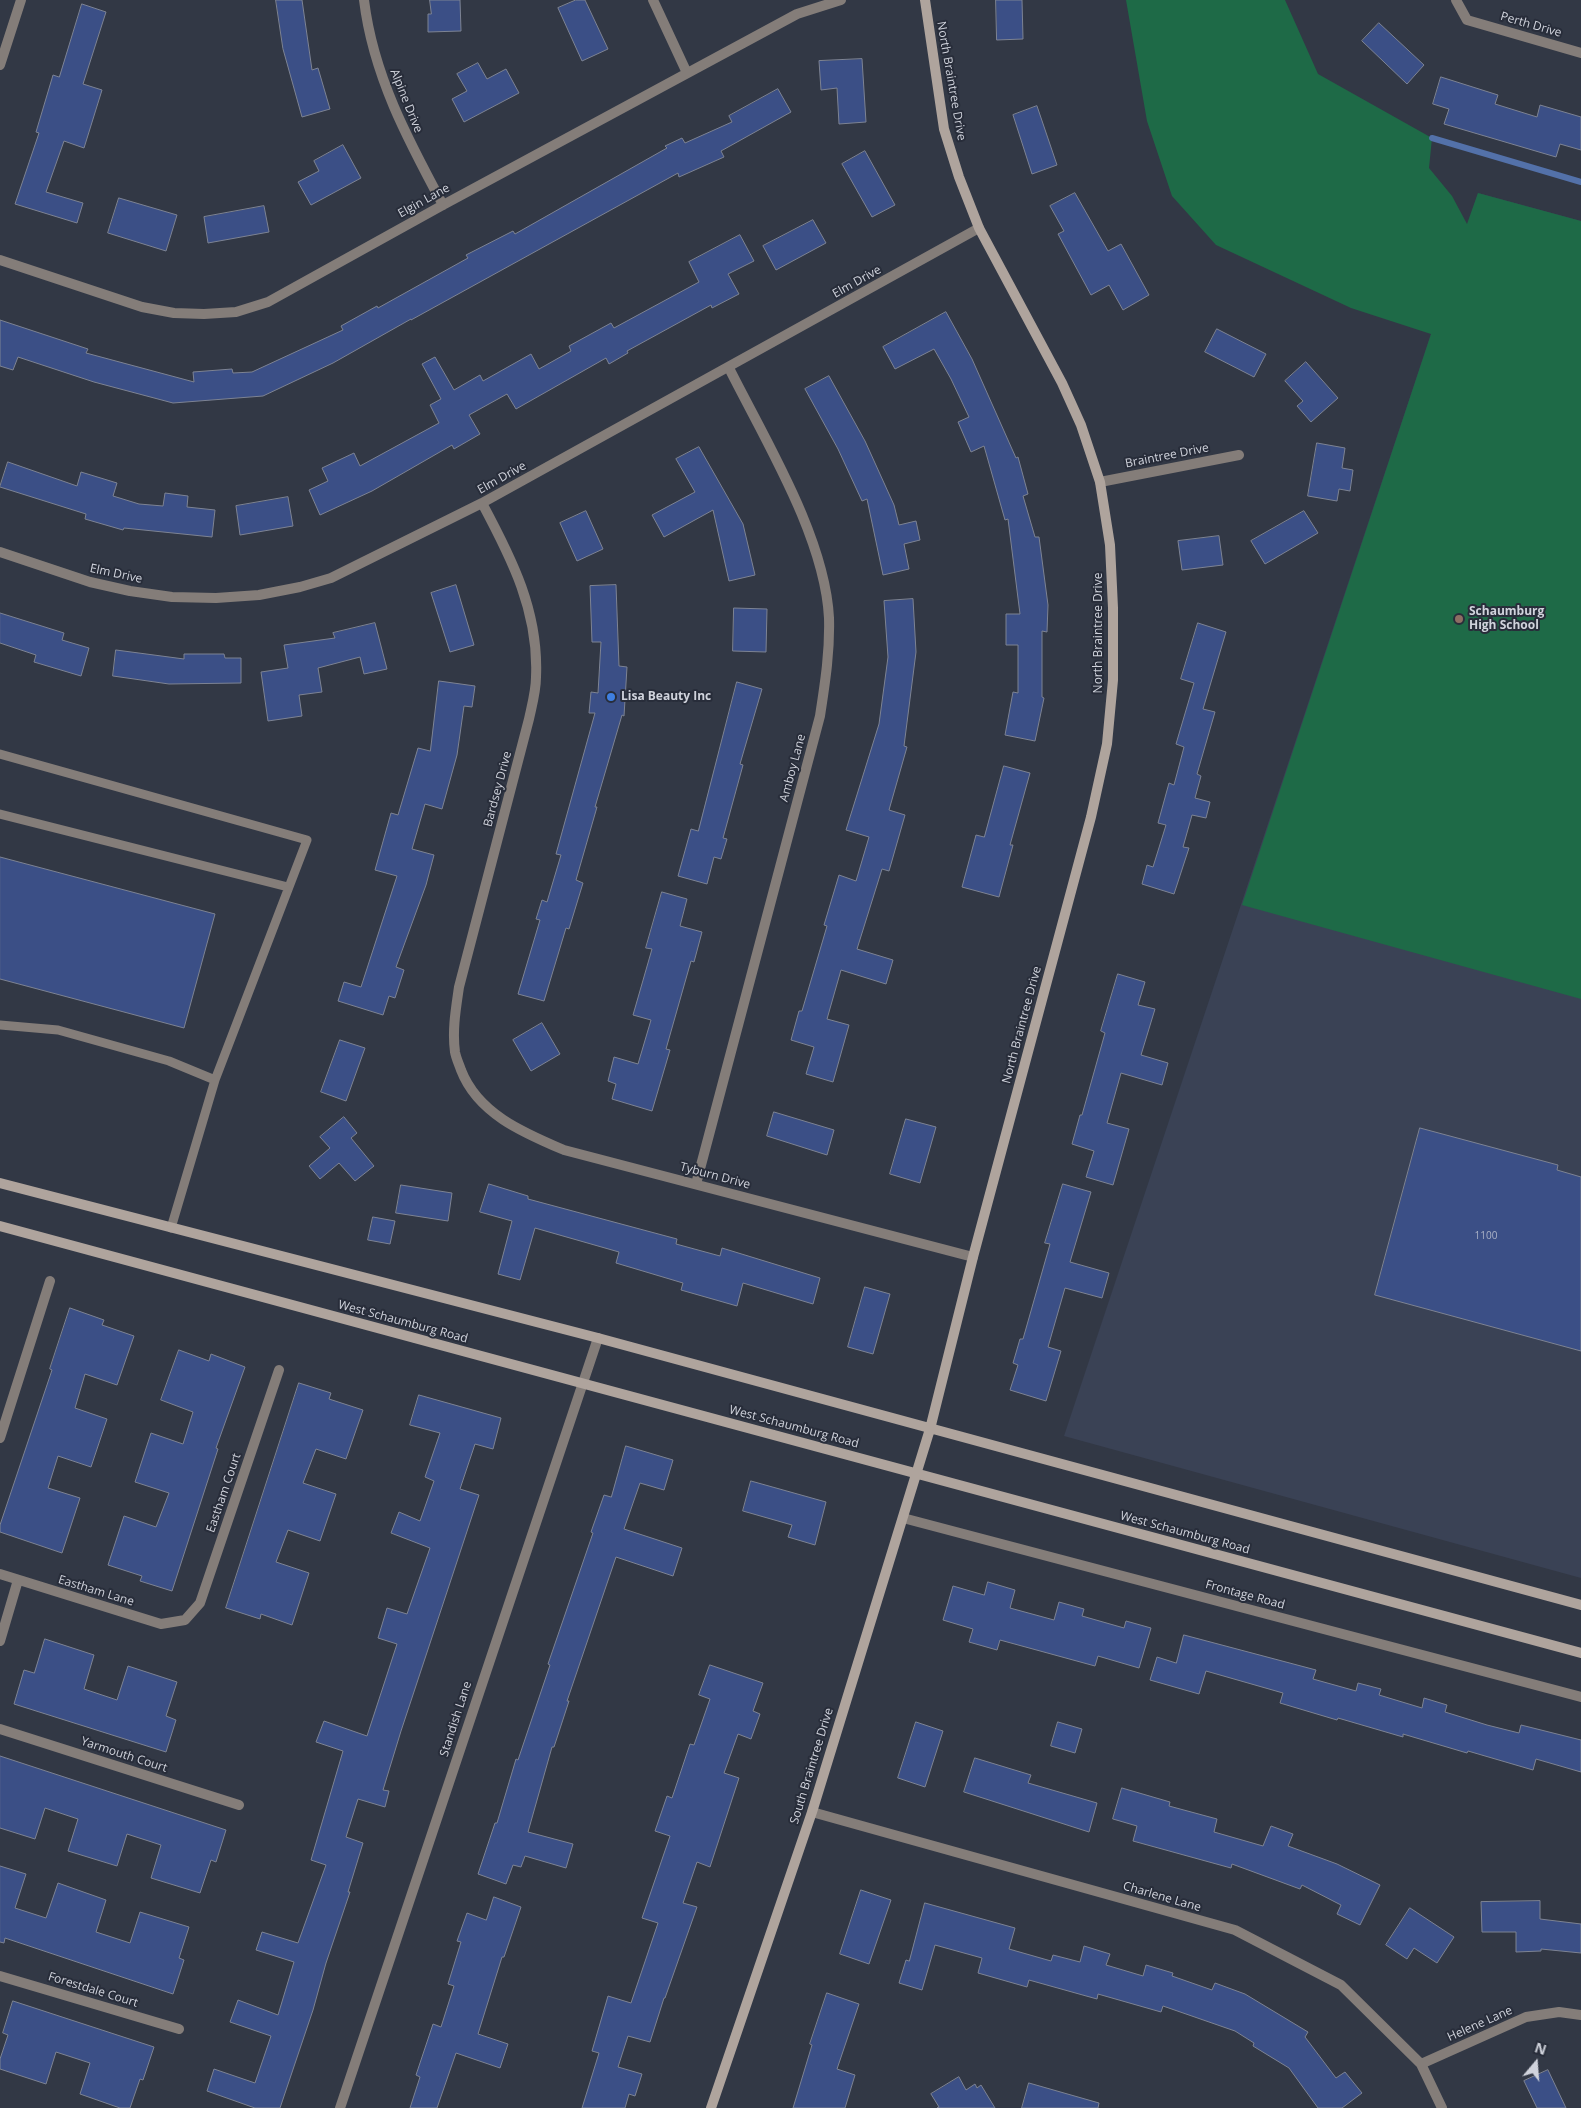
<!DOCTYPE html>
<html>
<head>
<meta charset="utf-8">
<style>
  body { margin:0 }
  #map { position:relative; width:1581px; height:2108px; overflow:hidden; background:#323845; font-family:"Open Sans",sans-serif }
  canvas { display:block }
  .north { position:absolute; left:1511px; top:2038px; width:50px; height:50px; -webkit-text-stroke:4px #282d3a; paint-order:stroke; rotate:18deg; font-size:14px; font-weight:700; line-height:20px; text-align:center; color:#d0d3dc }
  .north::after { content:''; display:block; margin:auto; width:18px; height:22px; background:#d0d3dc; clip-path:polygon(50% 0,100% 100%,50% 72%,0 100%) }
</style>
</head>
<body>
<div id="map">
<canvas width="1581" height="2108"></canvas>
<div class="north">N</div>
</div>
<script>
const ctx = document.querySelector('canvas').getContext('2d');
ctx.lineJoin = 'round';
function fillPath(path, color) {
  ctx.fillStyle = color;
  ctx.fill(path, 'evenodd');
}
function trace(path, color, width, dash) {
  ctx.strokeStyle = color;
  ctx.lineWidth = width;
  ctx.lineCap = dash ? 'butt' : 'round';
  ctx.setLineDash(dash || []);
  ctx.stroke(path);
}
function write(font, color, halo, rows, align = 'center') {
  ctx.font = font + ' "Open Sans",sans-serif';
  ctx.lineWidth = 4;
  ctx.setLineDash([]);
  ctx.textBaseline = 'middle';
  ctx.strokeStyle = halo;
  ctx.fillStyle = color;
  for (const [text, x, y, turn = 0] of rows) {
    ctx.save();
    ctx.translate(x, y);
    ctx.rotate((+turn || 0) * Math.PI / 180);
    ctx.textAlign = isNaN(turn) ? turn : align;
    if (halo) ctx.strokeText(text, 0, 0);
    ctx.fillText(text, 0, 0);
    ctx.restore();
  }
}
fillPath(new Path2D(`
  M 1478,193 L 1581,221 L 1581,1578 L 1064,1436 Z`), '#3a4255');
fillPath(new Path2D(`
  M 1126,0 L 1285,0 L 1318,74 L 1432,138 L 1429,168 L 1452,196 L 1467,224 L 1478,193 L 1581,221 L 1581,999 L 1242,905 L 1431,334 L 1351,308 L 1216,245 L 1172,196 L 1147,121 Z`), '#1e6a47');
trace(new Path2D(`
  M 1432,138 L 1581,182`), '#5371a9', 6);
const building = new Path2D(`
  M 276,0 L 302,0 L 312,70 L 318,68 L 330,109 L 302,117 L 283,49 Z
  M 430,0 L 460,0 L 461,31 L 428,32 L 428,14 L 431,14 Z
  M 576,0 L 585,0 L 608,49 L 582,61 L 558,8 Z
  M 996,0 L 1022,0 L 1023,39 L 997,40 Z
  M 82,4 L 106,12 L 83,84 L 102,90 L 84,148 L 64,141 L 46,192 L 83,203 L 77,223 L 15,204 L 39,133 L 36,132 L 53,75 L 59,77 Z
  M 1379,23 L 1424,65 L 1407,84 L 1362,41 Z
  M 862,59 L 866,122 L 839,124 L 837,88 L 821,90 L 819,61 Z
  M 478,63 L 487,79 L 506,69 L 519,93 L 464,122 L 452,99 L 467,91 L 457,74 Z
  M 1441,77 L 1498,95 L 1495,104 L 1537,117 L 1540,105 L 1581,117 L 1581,150 L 1560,144 L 1556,157 L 1444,124 L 1449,109 L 1433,104 Z
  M 778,89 L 791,112 L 721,151 L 724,157 L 679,177 L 678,173 L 411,320 L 411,319 L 333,363 L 263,396 L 173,403 L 94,382 L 18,357 L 13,370 L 0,366 L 0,320 L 88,349 L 86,353 L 194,382 L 193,372 L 232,369 L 233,373 L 252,372 L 343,330 L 341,326 L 377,306 L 378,308 L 468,258 L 466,255 L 513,231 L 515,234 L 667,148 L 665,146 L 682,138 L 685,143 L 732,122 L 729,116 Z
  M 1037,106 L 1057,165 L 1032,174 L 1013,115 Z
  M 343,145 L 361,178 L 311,205 L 298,182 L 319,171 L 314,161 Z
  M 865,151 L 895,205 L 872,217 L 842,164 Z
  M 1075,193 L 1108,251 L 1121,244 L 1149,295 L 1123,310 L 1109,285 L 1091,295 L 1058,234 L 1064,231 L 1050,206 Z
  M 119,198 L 177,215 L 166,251 L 108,233 Z
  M 264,206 L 269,232 L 208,243 L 204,217 Z
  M 813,220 L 826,243 L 776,270 L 763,246 Z
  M 740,235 L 754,261 L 728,274 L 739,294 L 712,308 L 711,305 L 627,351 L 628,353 L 609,364 L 606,358 L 516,409 L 507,394 L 469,415 L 480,434 L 454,449 L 452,445 L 372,491 L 320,515 L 309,490 L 328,481 L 322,468 L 354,453 L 360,466 L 439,423 L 430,405 L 441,399 L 422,364 L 435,357 L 454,390 L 480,375 L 483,381 L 531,354 L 539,369 L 571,351 L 569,346 L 611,323 L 614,328 L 699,282 L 689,262 Z
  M 946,312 L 972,359 L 1016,458 L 1018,457 L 1028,494 L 1023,496 L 1035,537 L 1039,537 L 1048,605 L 1047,632 L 1042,631 L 1042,697 L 1044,698 L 1035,741 L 1005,735 L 1013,692 L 1018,693 L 1018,645 L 1006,645 L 1006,614 L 1020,614 L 1008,519 L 1005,520 L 984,446 L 971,452 L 958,422 L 969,417 L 951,379 L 934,349 L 895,369 L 883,347 Z
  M 1217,329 L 1266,354 L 1254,377 L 1205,352 Z
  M 1306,362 L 1338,398 L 1311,422 L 1297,406 L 1303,401 L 1285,381 Z
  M 829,376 L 865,441 L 894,505 L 899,525 L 916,521 L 920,540 L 904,544 L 909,569 L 883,575 L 867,499 L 862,501 L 838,449 L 805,389 Z
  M 1317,443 L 1345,448 L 1342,468 L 1353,470 L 1350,491 L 1339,489 L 1337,501 L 1308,496 Z
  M 699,447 L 743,524 L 755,575 L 729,581 L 713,510 L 664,537 L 652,515 L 695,492 L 676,459 Z
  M 8,462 L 77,486 L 81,472 L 117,483 L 113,496 L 139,504 L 163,506 L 165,493 L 188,496 L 187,507 L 215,510 L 212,537 L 124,528 L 123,530 L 85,519 L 86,514 L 0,487 Z
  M 288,497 L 293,526 L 240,535 L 236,506 Z
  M 586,511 L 603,549 L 577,561 L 560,523 Z
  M 1304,511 L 1318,533 L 1265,564 L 1251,541 Z
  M 1219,536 L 1223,565 L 1182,570 L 1178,541 Z
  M 456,585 L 474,645 L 450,652 L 431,593 Z
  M 616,585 L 619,666 L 627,667 L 624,716 L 622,715 L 595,807 L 597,807 L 576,880 L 583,883 L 569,929 L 566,928 L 544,1001 L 518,994 L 540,920 L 536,919 L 542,900 L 547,902 L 561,855 L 556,854 L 595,713 L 589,713 L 591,692 L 598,693 L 601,642 L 592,642 L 590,586 Z
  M 913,599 L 916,652 L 904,746 L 907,747 L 889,810 L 905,815 L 889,871 L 882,869 L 857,949 L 893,960 L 886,984 L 841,970 L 827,1019 L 849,1025 L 833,1082 L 806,1074 L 814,1047 L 791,1040 L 799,1011 L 802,1011 L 827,926 L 824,925 L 839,875 L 856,881 L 869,837 L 846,830 L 879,724 L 888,657 L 884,601 Z
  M 734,608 L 767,609 L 766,652 L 733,651 Z
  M 0,613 L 64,633 L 62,640 L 89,648 L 81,676 L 34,662 L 36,655 L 0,643 Z
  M 375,623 L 387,669 L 364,674 L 360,657 L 318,668 L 322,692 L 299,695 L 302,716 L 268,721 L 261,672 L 288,668 L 284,645 L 335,638 L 333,633 Z
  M 1198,623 L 1226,632 L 1203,709 L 1215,712 L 1197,774 L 1201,776 L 1195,798 L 1210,802 L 1206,818 L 1192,815 L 1183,847 L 1189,848 L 1174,894 L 1142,884 L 1147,865 L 1153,867 L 1166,825 L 1158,823 L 1169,783 L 1174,785 L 1184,747 L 1176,744 L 1194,683 L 1181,679 Z
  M 116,650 L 184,659 L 184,654 L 224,654 L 225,658 L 241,658 L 241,683 L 169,684 L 113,676 Z
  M 439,681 L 475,686 L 472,707 L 464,706 L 457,755 L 442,809 L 425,804 L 412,849 L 434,855 L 426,885 L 396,967 L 404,970 L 395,998 L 389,996 L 383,1015 L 338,1001 L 344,982 L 361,987 L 397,876 L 375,870 L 391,813 L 398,815 L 418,748 L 430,751 Z
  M 737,682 L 762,689 L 740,764 L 743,765 L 723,838 L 727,839 L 721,859 L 714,857 L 707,884 L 678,876 L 691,829 L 698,831 Z
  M 1004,766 L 1030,773 L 1010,845 L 1013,845 L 999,897 L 962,887 L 976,835 L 984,837 Z
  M 0,857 L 215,914 L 184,1028 L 0,979 Z
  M 662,892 L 687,899 L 680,926 L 702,932 L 694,962 L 691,961 L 666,1049 L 670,1050 L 652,1111 L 612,1099 L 616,1084 L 608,1081 L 614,1057 L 638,1064 L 651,1020 L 633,1015 L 652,949 L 646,948 Z
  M 1118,974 L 1145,982 L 1138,1005 L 1155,1009 L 1141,1055 L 1168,1063 L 1162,1085 L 1121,1073 L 1107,1123 L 1129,1129 L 1113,1185 L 1086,1177 L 1094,1151 L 1072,1144 L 1080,1115 L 1082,1115 L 1105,1033 L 1101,1031 Z
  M 542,1023 L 560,1054 L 531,1071 L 513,1040 Z
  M 340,1040 L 365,1048 L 346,1101 L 321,1092 Z
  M 774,1112 L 834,1130 L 827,1155 L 767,1136 Z
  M 344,1117 L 357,1133 L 351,1138 L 374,1166 L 355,1181 L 339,1163 L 320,1179 L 309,1166 L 330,1148 L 320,1137 Z
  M 906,1119 L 936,1127 L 920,1183 L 890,1174 Z
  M 1420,1128 L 1558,1165 L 1557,1170 L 1581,1177 L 1581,1351 L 1375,1295 Z
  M 489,1184 L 528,1196 L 528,1199 L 677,1239 L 676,1244 L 720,1256 L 722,1248 L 820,1278 L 813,1304 L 743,1283 L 737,1306 L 681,1290 L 683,1283 L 616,1263 L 619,1252 L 535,1228 L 520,1280 L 498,1274 L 512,1221 L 480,1212 Z
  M 1063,1184 L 1091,1192 L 1070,1262 L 1109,1273 L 1102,1298 L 1065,1288 L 1048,1347 L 1061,1351 L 1046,1401 L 1010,1390 L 1018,1365 L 1013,1363 L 1020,1339 L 1023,1339 L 1050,1244 L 1045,1243 Z
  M 401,1185 L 452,1193 L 448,1221 L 396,1213 Z
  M 373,1217 L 395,1221 L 390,1244 L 368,1240 Z
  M 865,1287 L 890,1294 L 873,1354 L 848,1347 Z
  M 70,1308 L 104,1320 L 102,1325 L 134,1336 L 117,1385 L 85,1374 L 75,1408 L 107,1419 L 91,1467 L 58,1456 L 48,1488 L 80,1498 L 62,1553 L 0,1532 L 0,1525 L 52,1370 L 50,1369 Z
  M 179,1350 L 209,1361 L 211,1354 L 245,1367 L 216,1448 L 218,1449 L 172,1591 L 140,1581 L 142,1576 L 108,1565 L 124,1516 L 156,1527 L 169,1493 L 135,1482 L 151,1433 L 183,1444 L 193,1412 L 161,1400 Z
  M 299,1383 L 331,1393 L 329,1399 L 363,1410 L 346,1459 L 316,1449 L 303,1483 L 336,1494 L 320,1541 L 288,1530 L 276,1562 L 309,1573 L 292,1625 L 261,1614 L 260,1619 L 226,1608 Z
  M 419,1395 L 501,1418 L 493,1449 L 475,1444 L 460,1489 L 479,1495 L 401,1731 L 383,1790 L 389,1791 L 385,1807 L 358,1799 L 346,1837 L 363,1843 L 348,1892 L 350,1892 L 326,1963 L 313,2010 L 280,2108 L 255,2108 L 207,2091 L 214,2069 L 255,2083 L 271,2036 L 230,2022 L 238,2000 L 278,2015 L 294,1962 L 256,1950 L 262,1932 L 298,1943 L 326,1865 L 311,1860 L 343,1751 L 316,1742 L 324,1721 L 367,1736 L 397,1644 L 378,1638 L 387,1608 L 407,1614 L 430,1548 L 391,1533 L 399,1512 L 420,1521 L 434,1481 L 425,1477 L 440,1433 L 410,1425 Z
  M 626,1446 L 673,1460 L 664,1490 L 640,1483 L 624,1529 L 682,1548 L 673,1576 L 616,1557 L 567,1701 L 569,1701 L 554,1747 L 552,1747 L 528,1832 L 573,1844 L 566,1868 L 525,1856 L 521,1867 L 513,1865 L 506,1884 L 478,1874 L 495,1823 L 497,1823 L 516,1759 L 518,1760 L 550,1665 L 548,1664 L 593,1533 L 591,1532 L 604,1495 L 611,1497 Z
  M 751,1481 L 826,1502 L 815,1545 L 788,1537 L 792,1525 L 743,1511 Z
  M 988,1582 L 1015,1590 L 1010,1608 L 1054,1620 L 1059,1602 L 1084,1609 L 1082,1616 L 1124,1628 L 1126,1621 L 1151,1628 L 1139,1668 L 1098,1656 L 1095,1666 L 1000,1640 L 997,1650 L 969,1642 L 973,1629 L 943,1620 L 953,1586 L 984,1595 Z
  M 1184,1635 L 1316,1670 L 1313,1679 L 1356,1691 L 1358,1683 L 1381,1689 L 1379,1695 L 1422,1708 L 1424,1698 L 1447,1705 L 1445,1712 L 1487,1725 L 1519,1733 L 1521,1725 L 1581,1740 L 1581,1772 L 1536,1759 L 1533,1770 L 1468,1751 L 1467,1753 L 1403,1734 L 1403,1737 L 1338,1718 L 1337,1720 L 1280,1703 L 1283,1693 L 1206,1671 L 1199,1694 L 1150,1680 L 1157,1657 L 1176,1663 Z
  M 45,1639 L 94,1655 L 84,1689 L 117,1700 L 128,1666 L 177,1682 L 166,1716 L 176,1720 L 166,1752 L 14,1704 L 24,1670 L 34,1673 Z
  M 710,1665 L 763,1683 L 753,1711 L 760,1714 L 751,1739 L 738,1734 L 724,1773 L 739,1778 L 710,1867 L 697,1862 L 683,1903 L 697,1907 L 665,1998 L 664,1998 L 650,2042 L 628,2036 L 618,2067 L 642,2074 L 635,2096 L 629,2094 L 625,2108 L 582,2108 L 599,2053 L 592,2051 L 608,1996 L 631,2003 L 658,1923 L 642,1918 L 670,1836 L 655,1831 L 667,1796 L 672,1798 L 690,1744 L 694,1745 L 710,1699 L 699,1695 Z
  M 916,1722 L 943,1731 L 925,1787 L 898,1778 Z
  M 1058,1722 L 1082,1729 L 1075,1753 L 1051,1746 Z
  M 0,1756 L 226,1830 L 216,1862 L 211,1860 L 200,1893 L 151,1878 L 161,1845 L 127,1834 L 117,1866 L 68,1851 L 78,1819 L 45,1808 L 35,1839 L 0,1828 Z
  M 975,1758 L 1031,1775 L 1028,1783 L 1097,1803 L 1089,1832 L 964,1792 Z
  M 1122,1788 L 1170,1802 L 1169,1806 L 1217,1819 L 1214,1832 L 1263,1846 L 1271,1826 L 1293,1834 L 1288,1846 L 1337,1864 L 1380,1885 L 1360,1925 L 1337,1914 L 1341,1905 L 1302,1885 L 1300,1889 L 1232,1864 L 1231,1868 L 1133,1841 L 1137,1826 L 1113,1819 Z
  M 0,1866 L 26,1874 L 15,1908 L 46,1918 L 58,1883 L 106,1900 L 96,1932 L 130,1943 L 140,1912 L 189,1927 L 179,1958 L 184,1960 L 173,1994 L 5,1938 L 4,1943 L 0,1942 Z
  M 861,1890 L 891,1900 L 869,1964 L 840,1954 Z
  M 494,1897 L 521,1907 L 504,1957 L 502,1957 L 478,2034 L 508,2044 L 500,2068 L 456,2053 L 437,2108 L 410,2108 L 420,2077 L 416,2075 L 433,2024 L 441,2027 L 454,1986 L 448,1984 L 461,1942 L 457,1941 L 467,1913 L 486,1920 Z
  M 1540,1901 L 1540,1919 L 1581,1924 L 1581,1953 L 1541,1949 L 1541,1951 L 1516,1952 L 1516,1932 L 1482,1932 L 1481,1902 Z
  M 925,1903 L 1015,1928 L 1009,1949 L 1051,1961 L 1053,1955 L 1080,1962 L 1084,1946 L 1110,1954 L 1106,1965 L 1143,1976 L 1146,1965 L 1173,1973 L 1172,1976 L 1212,1990 L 1215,1983 L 1245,1994 L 1308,2032 L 1305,2037 L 1336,2078 L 1345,2072 L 1362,2093 L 1342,2108 L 1318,2108 L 1289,2068 L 1253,2046 L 1254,2043 L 1235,2031 L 1163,2006 L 1161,2012 L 1098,1994 L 1097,1999 L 1029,1980 L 1027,1987 L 978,1973 L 982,1958 L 935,1945 L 922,1990 L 899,1983 L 906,1960 L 909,1961 Z
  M 1410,1908 L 1454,1937 L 1437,1963 L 1414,1948 L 1407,1959 L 1386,1945 Z
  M 827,1993 L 859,2004 L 837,2069 L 855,2075 L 845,2108 L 793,2108 L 812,2045 L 810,2044 Z
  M 13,2001 L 154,2047 L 143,2080 L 140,2079 L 130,2108 L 120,2108 L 80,2094 L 90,2063 L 56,2052 L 46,2084 L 0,2069 L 0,2059 L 8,2035 L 3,2033 Z
  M 1548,2070 L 1566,2108 L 1537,2108 L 1524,2081 Z
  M 959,2077 L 966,2090 L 975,2084 L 977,2088 L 981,2085 L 995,2108 L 937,2108 L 939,2107 L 931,2094 Z
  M 1029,2083 L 1099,2103 L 1098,2108 L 1022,2108 Z`);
fillPath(building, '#3b4f86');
trace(building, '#7d8393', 1);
trace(new Path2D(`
  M 0,754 L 307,840 L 215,1080
  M 0,814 L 288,887
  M 0,1025 L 58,1030 L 169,1061 L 215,1080 L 171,1228`), '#847d79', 9);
trace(new Path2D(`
  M 364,0 C 373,75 408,140 443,205
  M 653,0 L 687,73
  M 1456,0 L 1467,20 L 1581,53
  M 0,65 L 21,0
  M 0,260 L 142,307 L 174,313 L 204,314 L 236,312 L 268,302 L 443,205 L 797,14 L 841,0
  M 1100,482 L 1239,455
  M 482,503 C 512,559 539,612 536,677 C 536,691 532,705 529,719 L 459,987 C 456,1008 452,1030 455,1052 C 456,1058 459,1064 461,1070 C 478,1114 524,1133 564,1150 L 973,1257
  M 0,552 L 90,582 L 130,591 L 172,597 L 216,598 L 259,595 L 300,587 L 331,578 L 482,503 L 979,228
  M 696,1184 L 820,716 C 825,683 830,652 829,618 C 825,537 765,440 729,368
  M 0,1438 L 50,1281
  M 903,1518 L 1581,1697
  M 0,1574 L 161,1624 L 185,1620 L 200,1603 L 279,1370
  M 0,1641 L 18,1580
  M 0,1729 L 239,1805
  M 812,1812 L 1235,1930 L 1341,1985 L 1421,2064 L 1442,2108
  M 0,1976 L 179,2029
  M 1421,2064 L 1526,2017 L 1559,2012 L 1581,2015
  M 340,2108 L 598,1338`), '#847d79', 10);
trace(new Path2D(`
  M 0,1183 L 598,1338 L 1581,1605
  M 0,1226 L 1581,1653
  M 711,2108 L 812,1812 L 930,1429 L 973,1257 L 1091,817 L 1107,744 L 1113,680 L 1113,608 L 1110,545 L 1100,482 L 1081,425 L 1062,383 L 979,228 L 959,177 L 944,129 L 925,0`), '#afa49d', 10);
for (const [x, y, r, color] of [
  [1459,619,5,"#8d6e63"],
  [611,697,5,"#3f7fe0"]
]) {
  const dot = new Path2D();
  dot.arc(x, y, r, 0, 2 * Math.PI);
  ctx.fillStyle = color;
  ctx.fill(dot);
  trace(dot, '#282d3a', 2);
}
write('10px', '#abb2c6', null, [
  ["1100",1486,1236]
]);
write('12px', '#d0d3dc', '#282d3a', [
  ["Perth Drive",1531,25,16],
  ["North Braintree Drive",951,81,80],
  ["Alpine Drive",406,101,68],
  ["Elgin Lane",424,201,-29],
  ["Elm Drive",857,282,-29],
  ["Braintree Drive",1167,456,-11],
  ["Elm Drive",502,478,-29],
  ["Elm Drive",116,574,12],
  ["North Braintree Drive",1099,633,-90],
  ["Amboy Lane",793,768,-75],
  ["Bardsey Drive",498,789,-75],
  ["North Braintree Drive",1022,1025,-75],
  ["Tyburn Drive",715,1176,15],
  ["West Schaumburg Road",403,1322,15],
  ["West Schaumburg Road",794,1427,15],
  ["Eastham Court",224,1493,-71],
  ["West Schaumburg Road",1185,1533,15],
  ["Eastham Lane",96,1591,17],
  ["Frontage Road",1245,1595,15],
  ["Standish Lane",456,1719,-72],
  ["Yarmouth Court",124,1755,18],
  ["South Braintree Drive",812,1766,-73],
  ["Charlene Lane",1162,1897,16],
  ["Forestdale Court",93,1990,17],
  ["Helene Lane",1480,2024,-24]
]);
write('bold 12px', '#d0d3dc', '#282d3a', [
  ["Schaumburg",1469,612],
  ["High School",1469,626],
  ["Lisa Beauty Inc",621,697]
], 'left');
</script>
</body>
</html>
